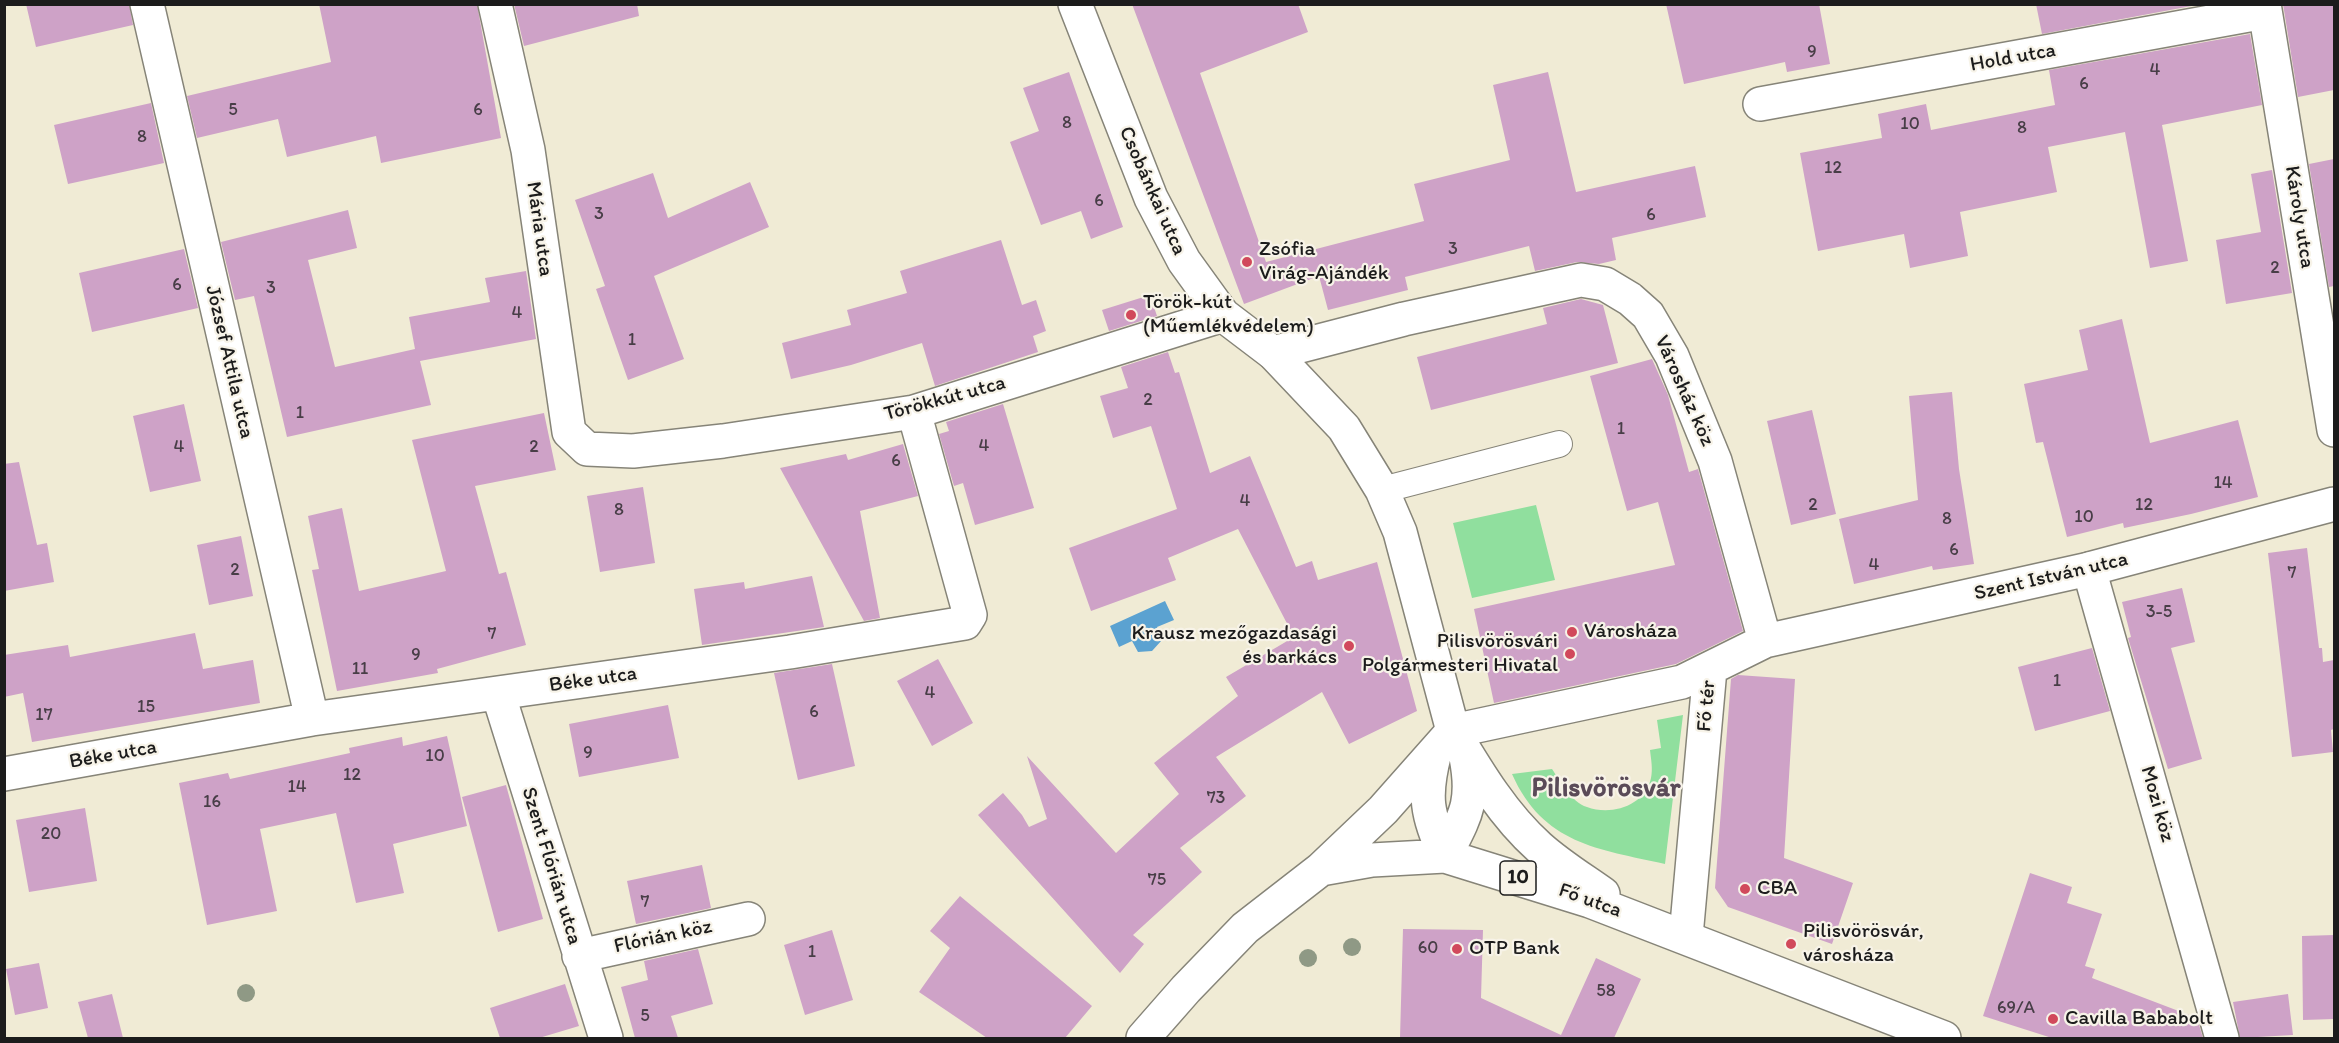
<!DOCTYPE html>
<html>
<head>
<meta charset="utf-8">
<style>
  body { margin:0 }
  #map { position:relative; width:2339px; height:1043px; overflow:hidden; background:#f0ebd5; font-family:Itim,sans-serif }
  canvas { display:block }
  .frame { position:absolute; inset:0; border:6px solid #1c1c1c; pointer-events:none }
</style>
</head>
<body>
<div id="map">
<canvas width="2339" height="1043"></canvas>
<div class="frame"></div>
</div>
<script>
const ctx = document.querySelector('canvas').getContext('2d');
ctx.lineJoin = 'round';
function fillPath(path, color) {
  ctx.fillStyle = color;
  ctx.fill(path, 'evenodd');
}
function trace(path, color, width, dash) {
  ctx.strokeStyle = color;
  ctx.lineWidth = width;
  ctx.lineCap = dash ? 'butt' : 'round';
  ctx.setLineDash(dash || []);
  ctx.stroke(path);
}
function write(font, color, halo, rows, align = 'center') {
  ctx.font = font + ' Itim,sans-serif';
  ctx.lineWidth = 4.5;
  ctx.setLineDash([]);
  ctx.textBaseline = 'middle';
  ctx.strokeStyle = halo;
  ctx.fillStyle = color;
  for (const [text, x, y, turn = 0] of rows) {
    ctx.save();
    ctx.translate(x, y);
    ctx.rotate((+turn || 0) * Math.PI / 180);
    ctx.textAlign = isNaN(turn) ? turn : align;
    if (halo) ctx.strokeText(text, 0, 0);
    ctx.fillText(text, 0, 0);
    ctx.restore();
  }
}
fillPath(new Path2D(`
  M 1536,505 L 1555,580 L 1472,598 L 1453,523 Z
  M 1683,715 L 1665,864 C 1598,849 1543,844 1512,774 L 1552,769 C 1561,782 1571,802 1587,807 C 1611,816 1645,806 1651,778 C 1653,769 1651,759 1650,750 L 1661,748 L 1657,720 Z`), '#90df9e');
fillPath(new Path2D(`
  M 1165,601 L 1174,620 L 1157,627 L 1162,640 L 1152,651 L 1138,652 L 1132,641 L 1119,647 L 1110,626 Z`), '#5ba2d1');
fillPath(new Path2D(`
  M 26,4 L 129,4 L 133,25 L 36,47 Z
  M 319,4 L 477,4 L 501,138 L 381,163 L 376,136 L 287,157 L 278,119 L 197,138 L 187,96 L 331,62 Z
  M 514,4 L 637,4 L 639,16 L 524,46 Z
  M 1132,4 L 1298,4 L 1308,32 L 1200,73 L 1266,262 L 1424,221 L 1414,184 L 1510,160 L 1493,85 L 1548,72 L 1576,192 L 1695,166 L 1706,217 L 1612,238 L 1616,260 L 1599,264 L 1577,262 L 1535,271 L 1529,246 L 1405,277 L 1408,290 L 1328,310 L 1319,276 L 1244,304 Z
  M 1666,4 L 1819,4 L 1830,64 L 1787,72 L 1785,62 L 1684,84 Z
  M 2036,4 L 2202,4 L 2042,34 Z
  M 2283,4 L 2334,4 L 2334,90 L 2298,97 Z
  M 2250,34 L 2262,105 L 2162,125 L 2188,261 L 2150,268 L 2125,132 L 2048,147 L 2057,192 L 1960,212 L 1968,256 L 1910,268 L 1904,234 L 1818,251 L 1800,153 L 1882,138 L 1878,114 L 1926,104 L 1931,130 L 2055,105 L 2049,70 Z
  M 1069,72 L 1123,227 L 1091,239 L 1081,211 L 1041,225 L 1010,142 L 1039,131 L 1023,88 Z
  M 151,103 L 164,163 L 68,184 L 54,125 Z
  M 2334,159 L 2334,286 L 2329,287 L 2309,164 Z
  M 2272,170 L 2292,293 L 2226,304 L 2216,240 L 2261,232 L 2251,174 Z
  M 653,173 L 668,218 L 750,182 L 769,227 L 654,276 L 684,359 L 628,380 L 596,289 L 605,286 L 575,200 Z
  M 348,210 L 357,248 L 308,260 L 335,367 L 415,349 L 409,317 L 490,302 L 485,278 L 526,271 L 536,339 L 420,361 L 431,405 L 287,437 L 254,296 L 235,300 L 221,242 Z
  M 1001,240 L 1022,305 L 1036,300 L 1046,331 L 1033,336 L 1038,352 L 935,386 L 922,343 L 851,365 L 791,379 L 782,343 L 851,325 L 847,310 L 907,293 L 900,271 Z
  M 184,249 L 198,308 L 92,332 L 79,273 Z
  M 1150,295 L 1157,316 L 1109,331 L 1102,310 Z
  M 1581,299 L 1603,305 L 1618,363 L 1431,410 L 1417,357 L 1547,324 L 1543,308 Z
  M 2122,319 L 2150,443 L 2238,420 L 2258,497 L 2191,514 L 2124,528 L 2123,523 L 2067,537 L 2043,442 L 2036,443 L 2024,384 L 2088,370 L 2079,330 Z
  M 1168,352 L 1175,373 L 1179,372 L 1210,473 L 1250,456 L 1296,567 L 1312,561 L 1318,580 L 1377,562 L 1417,711 L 1349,744 L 1322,692 L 1216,757 L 1246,796 L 1180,848 L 1202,872 L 1133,935 L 1144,944 L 1120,973 L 978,815 L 1003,793 L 1022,815 L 1029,827 L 1047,819 L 1027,756 L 1116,853 L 1179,794 L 1154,763 L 1238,696 L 1226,677 L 1294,637 L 1238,529 L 1168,558 L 1176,580 L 1091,611 L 1069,548 L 1177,509 L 1151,426 L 1113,438 L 1100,396 L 1128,388 L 1121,367 Z
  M 1652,359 L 1668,395 L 1689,472 L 1698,469 L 1743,631 L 1676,664 L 1494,703 L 1474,609 L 1675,565 L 1658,502 L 1627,511 L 1590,376 Z
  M 1952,392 L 1959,469 L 1974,564 L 1933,570 L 1932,566 L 1854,584 L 1839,519 L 1918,500 L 1909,396 Z
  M 184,404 L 201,481 L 150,492 L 133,416 Z
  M 1003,404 L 1034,508 L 975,525 L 963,483 L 954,486 L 939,434 L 949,431 L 946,422 Z
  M 1812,410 L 1836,514 L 1791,525 L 1767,421 Z
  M 544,413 L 556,470 L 475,486 L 499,574 L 506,572 L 526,645 L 437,669 L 438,673 L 337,691 L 312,570 L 319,569 L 308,516 L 342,508 L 359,591 L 446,571 L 412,440 Z
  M 903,444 L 918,496 L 860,511 L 880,618 L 864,621 L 780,468 L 846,454 L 848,460 Z
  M 19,462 L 37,545 L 47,543 L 54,582 L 4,591 L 4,464 Z
  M 643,487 L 655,563 L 600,572 L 587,496 Z
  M 241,536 L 253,596 L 209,605 L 197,545 Z
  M 2307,548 L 2319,648 L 2322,648 L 2323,662 L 2334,660 L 2334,729 L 2331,730 L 2333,752 L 2292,757 L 2268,553 Z
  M 812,576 L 824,627 L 702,645 L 694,589 L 744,582 L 745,589 Z
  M 2182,588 L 2195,642 L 2171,648 L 2202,759 L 2168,769 L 2128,638 L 2131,637 L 2122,602 Z
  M 195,633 L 203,669 L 253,660 L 260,703 L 32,742 L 23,693 L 4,697 L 4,655 L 68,645 L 70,657 Z
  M 2092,648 L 2110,711 L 2035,731 L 2018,667 Z
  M 938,659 L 973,723 L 932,746 L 897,681 Z
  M 832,664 L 855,766 L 798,780 L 774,673 Z
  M 1738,675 L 1795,679 L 1784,858 L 1853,883 L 1832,944 L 1728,907 L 1715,888 L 1731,679 Z
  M 668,705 L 679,758 L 579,777 L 569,724 Z
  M 447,736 L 467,826 L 393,844 L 404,893 L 356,903 L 336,813 L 260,829 L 277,911 L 207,925 L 179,783 L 228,773 L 230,779 L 350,753 L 349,748 L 402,737 L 403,746 Z
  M 506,785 L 543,919 L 498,932 L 462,797 Z
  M 85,808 L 97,881 L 29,892 L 16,820 Z
  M 702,865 L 711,908 L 636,924 L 627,881 Z
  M 2030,873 L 2072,887 L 2067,903 L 2102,914 L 2085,966 L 2095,969 L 2092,978 L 2197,1018 L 2203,1038 L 2052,1038 L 1983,1016 Z
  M 960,896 L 1092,1006 L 1065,1038 L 987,1038 L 919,992 L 950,948 L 930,931 Z
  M 1403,929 L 1483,930 L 1481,998 L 1561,1035 L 1596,958 L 1641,979 L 1614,1038 L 1400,1038 Z
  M 832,930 L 853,1000 L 805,1015 L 784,945 Z
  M 2334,935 L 2334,1019 L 2303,1020 L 2302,936 Z
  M 698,949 L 713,1004 L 671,1016 L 678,1038 L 635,1038 L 621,987 L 648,980 L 644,961 Z
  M 39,963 L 48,1008 L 15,1015 L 6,969 Z
  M 565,984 L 579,1026 L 539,1038 L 500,1038 L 490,1008 Z
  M 112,994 L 123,1038 L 88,1038 L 78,1002 Z
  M 2288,994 L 2293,1035 L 2240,1038 L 2233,1002 Z`), '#cea2c7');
const service = new Path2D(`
  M 1382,490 L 1559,444`);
const pedestrian = new Path2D(`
  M 2089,569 L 2222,1038`);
const minor = new Path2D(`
  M 147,4 L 312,719
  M 495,4 L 528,150 L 569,432 L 587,449 L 633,451 L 723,441 L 914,412 L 1223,315
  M 2264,4 L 2334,430
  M 1760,104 L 2265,12
  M 1273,353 L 1404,319 L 1581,280 L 1605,284 L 1630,299 L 1648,315 L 1672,356 L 1715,461 L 1765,641
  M 498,693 L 606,1038
  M 1453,731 L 1682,682 L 1765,641 L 2089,569 L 2334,504
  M 4,774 L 312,719 L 790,652 L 965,623 L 970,615 L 914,412
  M 1686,936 L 1710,669
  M 579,956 L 748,919`);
const secondary = new Path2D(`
  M 1075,4 L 1151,198 L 1184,261 L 1223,315 L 1273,353 L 1344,428 L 1382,490 L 1400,532 L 1453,731`);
const primary = new Path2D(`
  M 1435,752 C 1423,798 1427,813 1445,856
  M 1445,856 C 1465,816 1475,803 1466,757
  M 1321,869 L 1383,810 L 1453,731 C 1477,771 1503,815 1539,847 C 1559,865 1582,879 1603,894
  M 1143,1038 L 1186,989 L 1245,928 L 1321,869 L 1372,860 L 1445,856 L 1590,901 L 1944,1038`);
trace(service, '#868478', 28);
trace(pedestrian, '#868478', 36);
trace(minor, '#868478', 36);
trace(secondary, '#868478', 36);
trace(primary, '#868478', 36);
trace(service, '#fff', 26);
trace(pedestrian, '#fff', 33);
trace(minor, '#fff', 33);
trace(secondary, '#fff', 33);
trace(primary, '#fff', 33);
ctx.fillStyle = '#8f9985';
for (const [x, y] of [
  [1352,947],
  [1308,958],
  [246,993]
]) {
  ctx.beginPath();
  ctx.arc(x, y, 9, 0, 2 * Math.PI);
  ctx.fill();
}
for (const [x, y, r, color] of [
  [1247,262,6,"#d1495b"],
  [1131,315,6,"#d1495b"],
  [1572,632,6,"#d1495b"],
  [1349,646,6,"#d1495b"],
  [1570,654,6,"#d1495b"],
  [1745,889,6,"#d1495b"],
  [1791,944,6,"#d1495b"],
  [1457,949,6,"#d1495b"],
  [2053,1019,6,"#d1495b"]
]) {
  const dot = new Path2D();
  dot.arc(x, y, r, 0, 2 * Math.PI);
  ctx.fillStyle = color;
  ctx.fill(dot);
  trace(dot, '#f7f3e8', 2);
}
write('18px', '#483e47', null, [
  ["9",1812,52],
  ["4",2155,70],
  ["6",2084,84],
  ["5",233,110],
  ["6",478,110],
  ["8",1067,123],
  ["10",1910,124],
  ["8",2022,128],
  ["8",142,137],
  ["12",1833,168],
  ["6",1099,201],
  ["3",599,214],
  ["6",1651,215],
  ["3",1453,249],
  ["2",2275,268],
  ["6",177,285],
  ["3",271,288],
  ["4",517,313],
  ["1",632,340],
  ["2",1148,400],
  ["1",300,413],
  ["1",1621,429],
  ["4",984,446],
  ["4",179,447],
  ["2",534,447],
  ["6",896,461],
  ["14",2223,483],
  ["4",1245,501],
  ["2",1813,505],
  ["12",2144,505],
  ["8",619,510],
  ["10",2084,517],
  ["8",1947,519],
  ["6",1954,550],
  ["4",1874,565],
  ["2",235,570],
  ["7",2292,573],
  ["3-5",2159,612],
  ["7",492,634],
  ["9",416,655],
  ["11",360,669],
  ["1",2057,681],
  ["4",930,693],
  ["15",146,707],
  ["6",814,712],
  ["17",44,715],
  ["9",588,753],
  ["10",435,756],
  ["12",352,775],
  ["14",297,787],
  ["73",1216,798],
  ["16",212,802],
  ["20",51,834],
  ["75",1157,880],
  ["7",645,902],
  ["60",1428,948],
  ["1",812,952],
  ["58",1606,991],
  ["69/A",2016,1008],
  ["5",645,1016]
]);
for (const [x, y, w] of [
  [1518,878,36]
]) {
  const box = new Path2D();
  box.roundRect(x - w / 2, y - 17, w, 34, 4.5);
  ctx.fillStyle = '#f7f3e8';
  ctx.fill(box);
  trace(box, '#1c1c1c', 1.5);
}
write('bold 20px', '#1c1c1c', null, [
  ["10",1518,878]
]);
write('21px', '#1c1c1c', '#f7f3e8', [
  ["Hold utca",2013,58,-10],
  ["Csobánkai utca",1152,191,66],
  ["Károly utca",2299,217,81],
  ["Mária utca",539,229,82],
  ["József Attila utca",229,362,77],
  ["Városház köz",1684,391,66],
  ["Törökkút utca",945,399,-15],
  ["Szent István utca",2051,577,-13],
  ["Béke utca",593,680,-8],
  ["Fő tér",1707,706,-85],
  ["Béke utca",113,755,-10],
  ["Mozi köz",2157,804,74],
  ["Szent Flórián utca",551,866,73],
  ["Fő utca",1590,901,20],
  ["Flórián köz",663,937,-12]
]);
write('21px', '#1c1c1c', '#f7f3e8', [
  ["Zsófia",1259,250],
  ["Virág-Ajándék",1259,274],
  ["Török-kút",1143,303],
  ["(Műemlékvédelem)",1143,327],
  ["Városháza",1584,632],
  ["Krausz mezőgazdasági",1337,634,"right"],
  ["és barkács",1337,658,"right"],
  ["Pilisvörösvári",1558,642,"right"],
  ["Polgármesteri Hivatal",1558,666,"right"],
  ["CBA",1757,889],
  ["Pilisvörösvár,",1803,932],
  ["városháza",1803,956],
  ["OTP Bank",1469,949],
  ["Cavilla Bababolt",2065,1019]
], 'left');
write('bold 27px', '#5a4b58', '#f7f3e8', [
  ["Pilisvörösvár",1606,789]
]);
</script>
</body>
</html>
